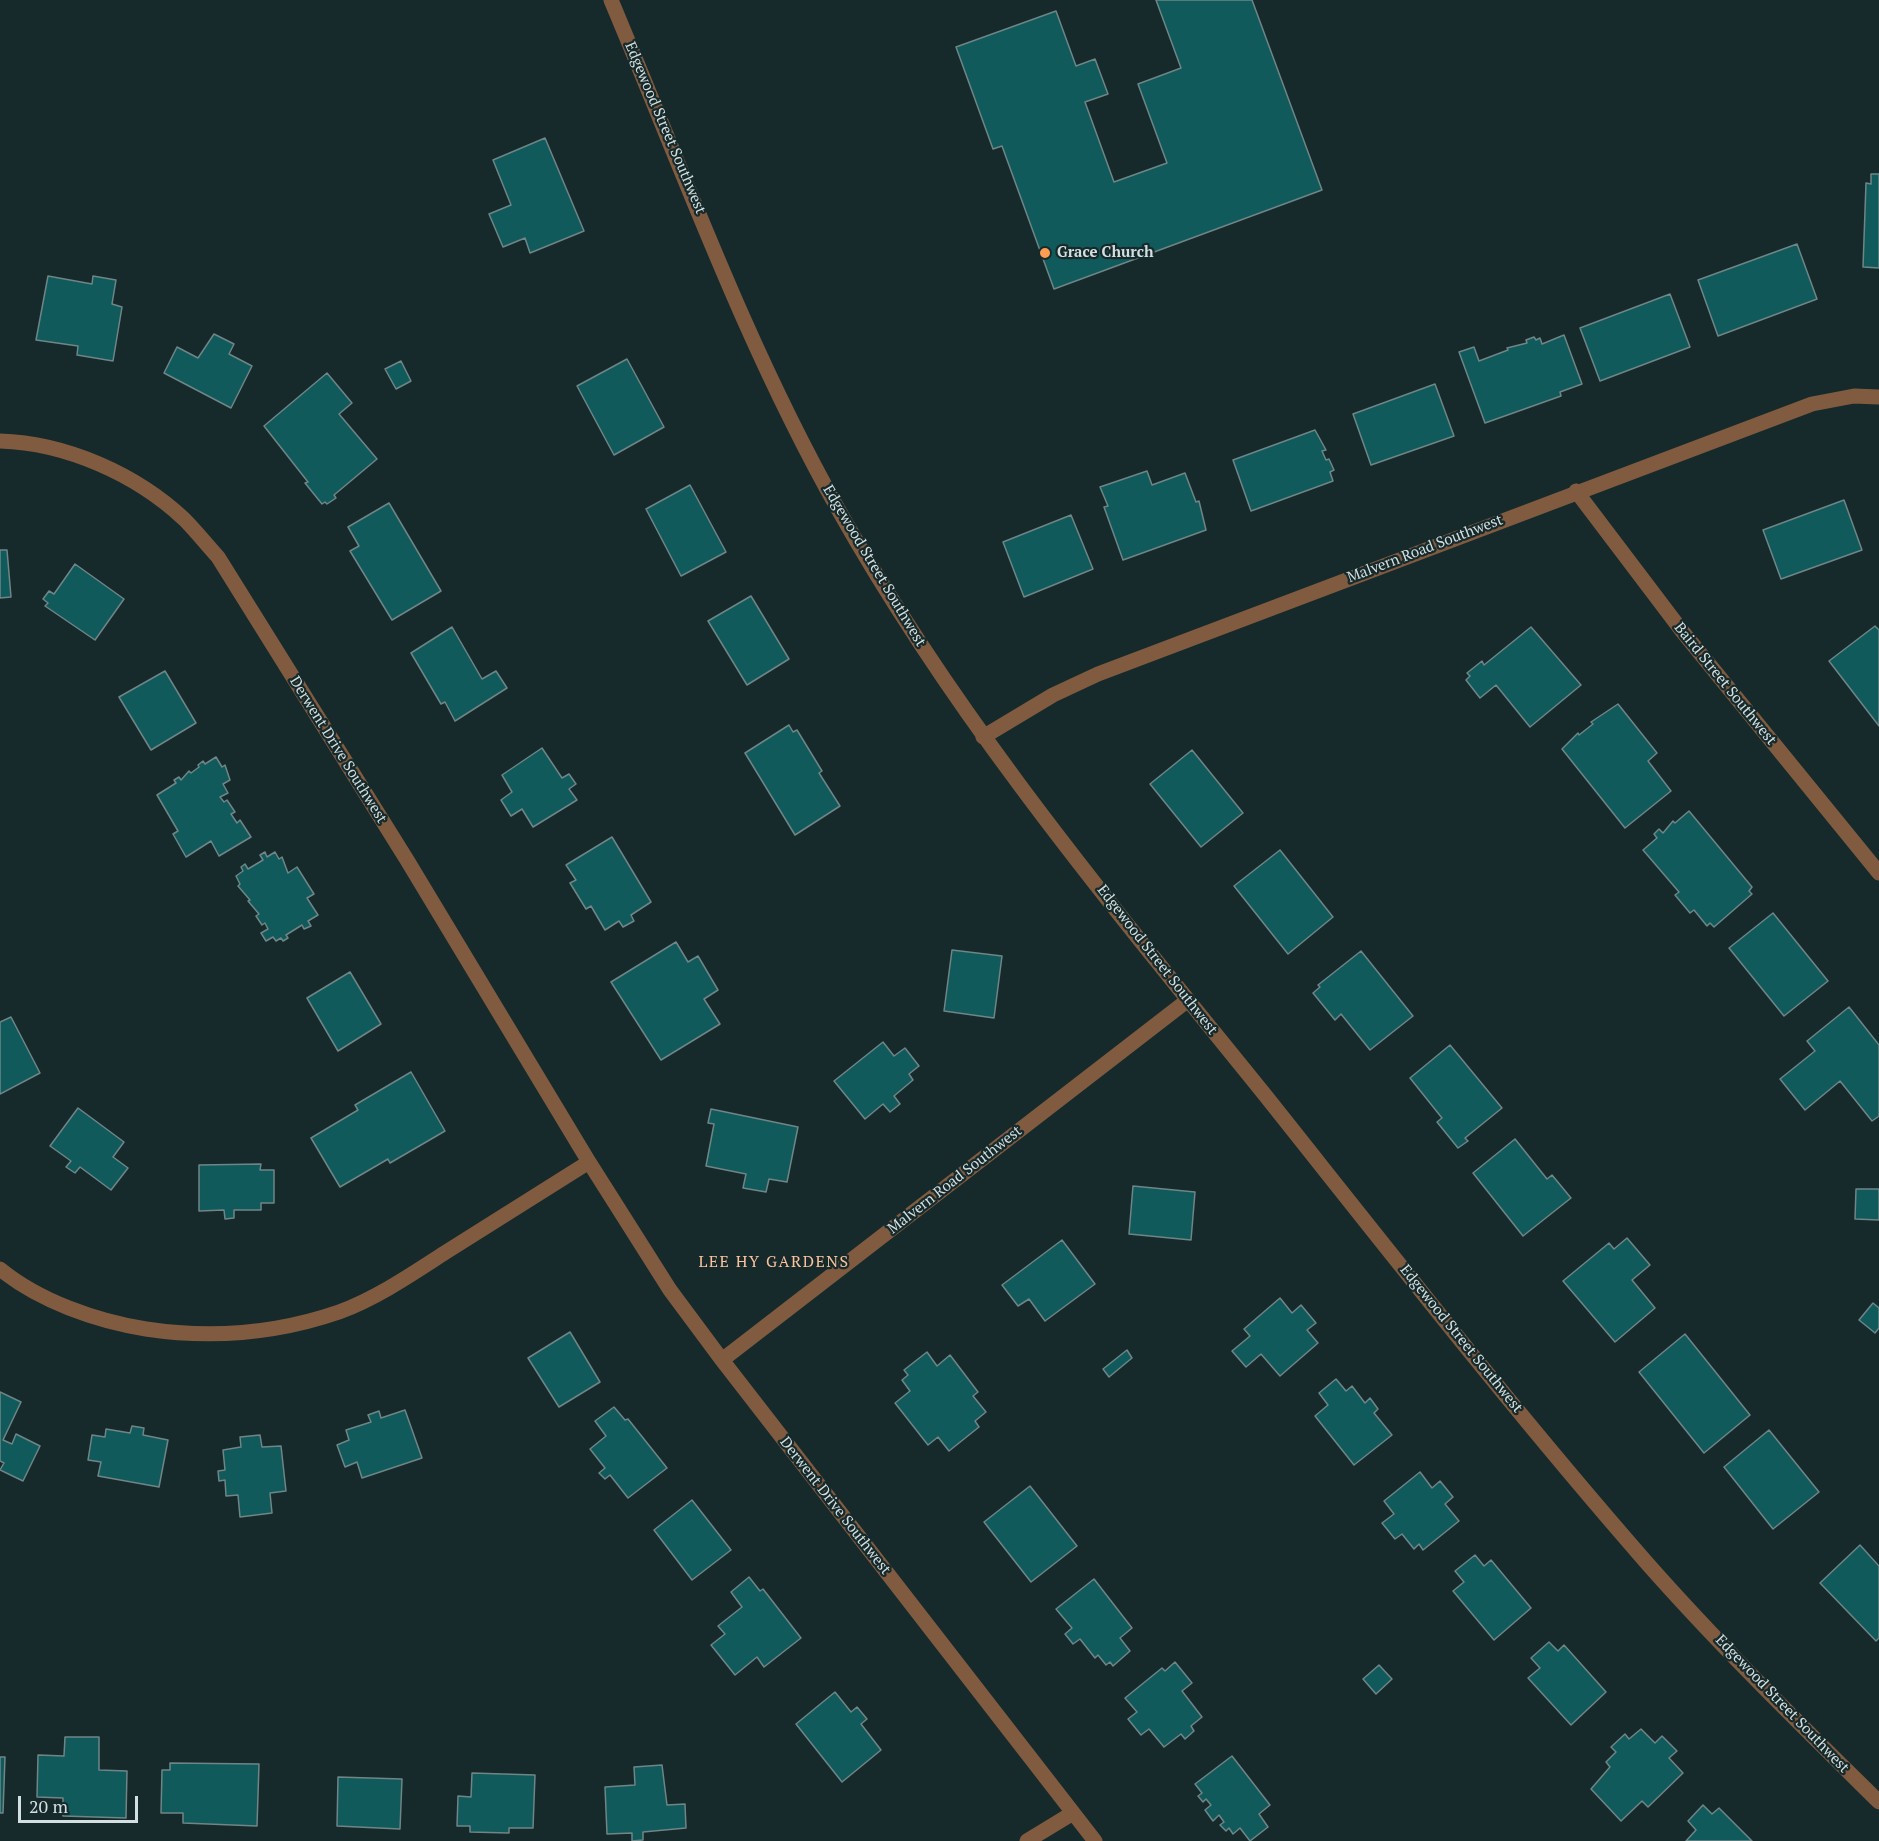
<!DOCTYPE html>
<html>
<head>
<meta charset="utf-8">
<style>
  body { margin:0 }
  #map { position:relative; width:1879px; height:1841px; overflow:hidden; background:#172a2b; font-family:"PT Serif",serif }
  canvas { display:block }
  .scale { position:absolute; left:18px; top:1796px; width:120px; height:27px; box-sizing:border-box; border:3px solid #d3dfe0; border-top:0; padding-left:8px; font-size:18px; line-height:21px; white-space:nowrap; color:#d3dfe0; -webkit-text-stroke:4px #172a2b; paint-order:stroke }
</style>
</head>
<body>
<div id="map">
<canvas width="1879" height="1841"></canvas>
<div class="scale">20 m</div>
</div>
<script>
const ctx = document.querySelector('canvas').getContext('2d');
ctx.lineJoin = 'round';
function fillPath(path, color) {
  ctx.fillStyle = color;
  ctx.fill(path, 'evenodd');
}
function trace(path, color, width, dash) {
  ctx.strokeStyle = color;
  ctx.lineWidth = width;
  ctx.lineCap = dash ? 'butt' : 'round';
  ctx.setLineDash(dash || []);
  ctx.stroke(path);
}
function write(font, color, halo, rows, align = 'center') {
  ctx.font = font + ' "PT Serif",serif';
  ctx.lineWidth = 4.5;
  ctx.setLineDash([]);
  ctx.textBaseline = 'middle';
  ctx.strokeStyle = halo;
  ctx.fillStyle = color;
  for (const [text, x, y, turn = 0] of rows) {
    ctx.save();
    ctx.translate(x, y);
    ctx.rotate((+turn || 0) * Math.PI / 180);
    ctx.textAlign = isNaN(turn) ? turn : align;
    if (halo) ctx.strokeText(text, 0, 0);
    ctx.fillText(text, 0, 0);
    ctx.restore();
  }
}
const building = new Path2D(`
  M 1156,0 L 1252,0 L 1322,190 L 1054,289 L 1002,146 L 993,149 L 956,47 L 1056,11 L 1076,66 L 1095,59 L 1108,94 L 1085,102 L 1114,182 L 1167,163 L 1138,84 L 1181,68 Z
  M 545,138 L 584,231 L 530,253 L 525,238 L 503,247 L 489,214 L 511,205 L 493,160 Z
  M 1871,174 L 1879,174 L 1879,268 L 1863,267 L 1866,183 L 1871,184 Z
  M 1797,244 L 1817,299 L 1718,336 L 1698,280 Z
  M 48,276 L 92,284 L 93,276 L 116,280 L 112,304 L 122,307 L 113,361 L 77,355 L 78,346 L 36,340 Z
  M 1670,294 L 1690,347 L 1600,381 L 1580,328 Z
  M 214,334 L 234,344 L 229,354 L 252,366 L 231,408 L 164,373 L 177,347 L 198,358 Z
  M 1564,335 L 1582,384 L 1560,392 L 1561,396 L 1485,423 L 1459,352 L 1474,347 L 1479,361 L 1508,350 L 1507,348 L 1527,343 L 1526,340 L 1534,337 L 1536,340 L 1540,338 L 1542,344 Z
  M 627,359 L 664,427 L 614,455 L 577,386 Z
  M 401,361 L 411,381 L 396,389 L 385,369 Z
  M 327,373 L 352,403 L 339,414 L 377,459 L 334,495 L 336,498 L 327,504 L 325,502 L 322,504 L 305,483 L 308,482 L 264,426 Z
  M 1435,384 L 1454,436 L 1371,465 L 1353,414 Z
  M 1315,430 L 1326,450 L 1322,451 L 1326,460 L 1329,459 L 1334,470 L 1330,472 L 1333,481 L 1251,511 L 1233,460 Z
  M 1147,471 L 1152,485 L 1185,473 L 1196,502 L 1199,501 L 1206,530 L 1123,560 L 1104,507 L 1108,506 L 1100,487 Z
  M 690,485 L 726,552 L 681,576 L 646,509 Z
  M 1844,500 L 1862,550 L 1781,579 L 1763,530 Z
  M 389,503 L 441,591 L 392,620 L 350,551 L 359,546 L 348,527 Z
  M 1071,515 L 1093,569 L 1024,597 L 1003,542 Z
  M 0,550 L 7,550 L 11,597 L 0,598 Z
  M 75,564 L 124,599 L 95,640 L 45,606 L 48,603 L 43,599 L 49,591 L 54,594 Z
  M 751,596 L 789,659 L 747,685 L 708,621 Z
  M 1875,626 L 1879,630 L 1879,726 L 1829,661 Z
  M 452,627 L 482,679 L 496,671 L 507,688 L 455,721 L 445,702 L 441,704 L 411,653 Z
  M 1531,627 L 1581,685 L 1530,727 L 1496,685 L 1480,698 L 1466,680 L 1470,676 L 1467,673 L 1482,661 L 1484,665 Z
  M 165,671 L 196,723 L 151,750 L 119,697 Z
  M 1618,704 L 1657,753 L 1648,761 L 1671,791 L 1625,828 L 1562,749 L 1578,733 L 1579,735 L 1593,724 L 1591,722 Z
  M 789,725 L 793,732 L 797,730 L 822,771 L 819,773 L 840,806 L 795,835 L 745,753 Z
  M 542,748 L 562,778 L 569,774 L 576,784 L 569,789 L 577,800 L 533,827 L 522,809 L 511,816 L 501,800 L 512,792 L 502,775 Z
  M 1192,750 L 1243,813 L 1201,847 L 1150,784 Z
  M 216,757 L 222,767 L 225,765 L 230,780 L 223,784 L 228,793 L 220,797 L 224,802 L 227,800 L 235,812 L 231,814 L 237,823 L 240,820 L 251,837 L 219,856 L 211,841 L 186,857 L 173,834 L 178,831 L 157,795 L 176,783 L 174,780 L 179,777 L 181,780 L 189,771 L 191,773 L 199,767 L 198,765 L 203,761 L 205,764 Z
  M 1689,811 L 1752,887 L 1749,891 L 1752,894 L 1714,927 L 1710,923 L 1707,926 L 1694,910 L 1690,913 L 1675,895 L 1679,892 L 1643,850 L 1657,838 L 1654,834 L 1659,829 L 1663,833 L 1673,821 L 1675,823 Z
  M 612,837 L 651,902 L 631,915 L 634,921 L 623,927 L 619,921 L 605,930 L 591,906 L 586,909 L 570,883 L 576,880 L 566,865 Z
  M 1280,850 L 1333,917 L 1288,954 L 1234,886 Z
  M 265,852 L 267,857 L 275,852 L 279,859 L 282,857 L 288,873 L 297,867 L 314,894 L 307,898 L 318,915 L 308,921 L 311,926 L 304,929 L 302,925 L 286,935 L 288,938 L 283,941 L 281,938 L 276,941 L 273,937 L 266,941 L 261,933 L 268,929 L 265,923 L 262,925 L 256,916 L 259,914 L 248,901 L 250,900 L 238,886 L 240,884 L 236,876 L 243,871 L 241,867 L 245,864 L 248,869 L 263,860 L 260,855 Z
  M 1773,913 L 1828,981 L 1784,1016 L 1729,948 Z
  M 676,942 L 688,962 L 698,956 L 718,990 L 704,999 L 720,1024 L 661,1060 L 611,982 Z
  M 952,950 L 1002,956 L 994,1018 L 944,1011 Z
  M 1361,951 L 1413,1016 L 1370,1050 L 1341,1014 L 1335,1020 L 1313,993 L 1320,987 L 1318,985 Z
  M 350,972 L 381,1024 L 338,1051 L 307,998 Z
  M 1849,1007 L 1879,1045 L 1879,1116 L 1872,1121 L 1840,1081 L 1805,1110 L 1780,1079 L 1815,1051 L 1807,1041 Z
  M 11,1017 L 40,1073 L 0,1094 L 0,1022 Z
  M 883,1042 L 894,1056 L 905,1048 L 919,1066 L 909,1074 L 913,1080 L 894,1096 L 900,1104 L 890,1112 L 883,1104 L 865,1119 L 834,1081 Z
  M 1450,1045 L 1502,1108 L 1465,1138 L 1468,1141 L 1458,1148 L 1437,1122 L 1442,1118 L 1410,1078 Z
  M 411,1072 L 445,1131 L 390,1163 L 388,1159 L 340,1187 L 311,1138 L 358,1110 L 355,1105 Z
  M 78,1108 L 124,1142 L 113,1157 L 128,1168 L 111,1190 L 80,1167 L 75,1173 L 66,1167 L 71,1161 L 50,1146 Z
  M 711,1109 L 798,1127 L 787,1182 L 769,1179 L 766,1192 L 743,1188 L 746,1174 L 706,1166 L 714,1124 L 708,1123 Z
  M 1515,1139 L 1547,1179 L 1552,1175 L 1571,1198 L 1523,1236 L 1473,1173 Z
  M 261,1164 L 260,1170 L 274,1170 L 274,1203 L 261,1203 L 261,1210 L 234,1210 L 234,1218 L 225,1219 L 224,1210 L 199,1211 L 199,1165 Z
  M 1133,1186 L 1195,1192 L 1191,1240 L 1129,1234 Z
  M 1856,1189 L 1879,1189 L 1879,1220 L 1855,1219 Z
  M 1627,1238 L 1650,1265 L 1632,1280 L 1655,1308 L 1615,1342 L 1563,1281 L 1609,1243 L 1614,1249 Z
  M 1062,1240 L 1095,1284 L 1045,1321 L 1029,1299 L 1018,1306 L 1002,1285 Z
  M 1280,1298 L 1292,1313 L 1301,1305 L 1316,1323 L 1307,1330 L 1318,1343 L 1280,1376 L 1261,1354 L 1246,1367 L 1232,1351 L 1250,1336 L 1244,1329 Z
  M 1873,1303 L 1879,1308 L 1879,1328 L 1875,1333 L 1859,1320 Z
  M 570,1332 L 600,1382 L 559,1407 L 528,1358 Z
  M 1685,1334 L 1750,1415 L 1704,1453 L 1639,1372 Z
  M 1127,1350 L 1132,1358 L 1109,1377 L 1103,1369 Z
  M 927,1352 L 937,1366 L 950,1355 L 978,1392 L 973,1396 L 986,1412 L 975,1421 L 979,1427 L 949,1451 L 938,1437 L 928,1445 L 895,1403 L 910,1391 L 902,1380 L 908,1375 L 904,1370 Z
  M 1336,1379 L 1346,1391 L 1352,1386 L 1365,1403 L 1370,1398 L 1378,1409 L 1374,1413 L 1392,1435 L 1354,1465 L 1315,1416 L 1328,1405 L 1319,1393 Z
  M 0,1392 L 21,1402 L 3,1440 L 12,1444 L 16,1434 L 40,1446 L 23,1481 L 0,1470 L 4,1463 L 0,1461 Z
  M 614,1407 L 625,1420 L 628,1419 L 667,1468 L 628,1498 L 610,1475 L 605,1479 L 599,1473 L 605,1468 L 590,1449 L 606,1436 L 595,1421 Z
  M 405,1410 L 422,1458 L 362,1478 L 357,1462 L 345,1467 L 337,1445 L 349,1440 L 346,1430 L 371,1422 L 368,1415 L 379,1411 L 381,1418 Z
  M 132,1426 L 144,1428 L 143,1435 L 168,1440 L 159,1487 L 98,1476 L 101,1462 L 88,1460 L 92,1435 L 105,1437 L 106,1429 L 130,1433 Z
  M 1769,1430 L 1819,1492 L 1773,1529 L 1724,1467 Z
  M 260,1435 L 262,1447 L 281,1446 L 286,1491 L 270,1493 L 272,1513 L 240,1517 L 238,1495 L 226,1496 L 225,1480 L 219,1481 L 218,1471 L 225,1470 L 223,1450 L 241,1447 L 240,1437 Z
  M 1420,1472 L 1432,1488 L 1440,1481 L 1453,1497 L 1445,1504 L 1459,1521 L 1423,1550 L 1419,1544 L 1414,1549 L 1402,1534 L 1395,1539 L 1382,1523 L 1394,1514 L 1384,1501 Z
  M 1030,1486 L 1077,1546 L 1031,1582 L 984,1522 Z
  M 692,1500 L 731,1550 L 692,1580 L 654,1530 Z
  M 1860,1545 L 1879,1566 L 1879,1638 L 1876,1641 L 1820,1583 Z
  M 1475,1555 L 1484,1566 L 1491,1560 L 1531,1608 L 1494,1640 L 1453,1591 L 1464,1582 L 1455,1571 Z
  M 749,1577 L 760,1591 L 763,1589 L 801,1638 L 764,1667 L 757,1657 L 735,1675 L 711,1645 L 725,1634 L 718,1626 L 742,1607 L 731,1592 Z
  M 1094,1579 L 1132,1628 L 1120,1638 L 1130,1651 L 1113,1666 L 1110,1662 L 1106,1665 L 1098,1655 L 1095,1658 L 1080,1639 L 1073,1644 L 1065,1634 L 1072,1628 L 1056,1609 Z
  M 1549,1642 L 1558,1651 L 1564,1645 L 1606,1692 L 1571,1725 L 1528,1678 L 1540,1668 L 1531,1658 Z
  M 1175,1662 L 1192,1683 L 1182,1691 L 1202,1717 L 1191,1726 L 1194,1731 L 1185,1739 L 1181,1734 L 1164,1747 L 1149,1729 L 1141,1735 L 1128,1719 L 1137,1712 L 1125,1698 L 1162,1668 L 1165,1671 Z
  M 1379,1665 L 1392,1679 L 1376,1694 L 1363,1679 Z
  M 835,1692 L 851,1712 L 857,1707 L 867,1719 L 861,1724 L 881,1750 L 842,1782 L 796,1724 Z
  M 1641,1729 L 1655,1743 L 1662,1736 L 1677,1751 L 1669,1758 L 1683,1773 L 1648,1807 L 1642,1801 L 1621,1821 L 1591,1789 L 1610,1767 L 1606,1762 L 1616,1752 L 1611,1747 L 1625,1734 L 1629,1739 Z
  M 65,1737 L 99,1737 L 99,1770 L 127,1771 L 126,1818 L 63,1816 L 63,1798 L 37,1797 L 38,1755 L 64,1756 Z
  M 1232,1756 L 1270,1805 L 1259,1814 L 1268,1827 L 1250,1841 L 1240,1828 L 1233,1834 L 1229,1828 L 1226,1831 L 1220,1825 L 1224,1822 L 1219,1815 L 1213,1821 L 1205,1810 L 1211,1805 L 1206,1799 L 1203,1802 L 1198,1796 L 1202,1793 L 1195,1784 Z
  M 0,1757 L 5,1757 L 3,1813 L 0,1813 Z
  M 170,1763 L 259,1764 L 257,1826 L 183,1823 L 183,1813 L 161,1813 L 162,1770 L 170,1770 Z
  M 662,1765 L 667,1805 L 685,1804 L 686,1828 L 643,1832 L 643,1840 L 632,1841 L 632,1833 L 607,1834 L 605,1787 L 635,1785 L 634,1767 Z
  M 472,1773 L 535,1775 L 533,1828 L 509,1828 L 509,1833 L 470,1832 L 470,1826 L 457,1826 L 458,1796 L 471,1797 Z
  M 338,1777 L 402,1779 L 400,1829 L 337,1826 Z
  M 1703,1805 L 1712,1814 L 1719,1808 L 1752,1841 L 1686,1841 L 1696,1830 L 1688,1821 Z`);
fillPath(building, '#115a5c');
trace(building, '#6f8586', 1.5);
trace(new Path2D(`
  M 0,441 C 66,443 136,474 184,519 C 196,531 207,545 218,557 L 407,860 L 589,1162 C 541,1192 494,1222 446,1252 C 412,1274 377,1298 339,1312 C 275,1334 212,1339 146,1329 C 96,1321 39,1301 0,1269
  M 1576,491 L 1682,631 L 1879,873
  M 983,737 L 1053,695 L 1098,674 L 1812,404 L 1854,396 L 1879,397
  M 589,1162 L 670,1290 L 722,1360 L 1095,1841
  M 722,1360 L 1188,1000
  M 1027,1841 L 1073,1813`), '#815b40', 15);
trace(new Path2D(`
  M 611,0 C 683,171 747,348 838,509 C 957,721 1113,907 1265,1095 C 1390,1252 1514,1411 1646,1562 C 1720,1646 1800,1724 1879,1802`), '#815b40', 15);
for (const [x, y, r, color] of [
  [1045,253,6,"#fc9d54"]
]) {
  const dot = new Path2D();
  dot.arc(x, y, r, 0, 2 * Math.PI);
  ctx.fillStyle = color;
  ctx.fill(dot);
  trace(dot, '#172a2b', 2);
}
write('15px', '#d3dfe0', '#172a2b', [
  ["Edgewood Street Southwest",665,128,67],
  ["Malvern Road Southwest",1425,549,-21],
  ["Edgewood Street Southwest",874,566,59],
  ["Baird Street Southwest",1725,684,51],
  ["Derwent Drive Southwest",338,750,58],
  ["Edgewood Street Southwest",1157,960,52],
  ["Malvern Road Southwest",955,1180,-38],
  ["Edgewood Street Southwest",1461,1339,51],
  ["Derwent Drive Southwest",835,1506,52],
  ["Edgewood Street Southwest",1782,1704,46]
]);
write('bold 15px', '#d3dfe0', '#172a2b', [
  ["Grace Church",1057,253]
], 'left');
ctx.letterSpacing = '1.5px';
write('16px', '#fac39e', '#172a2b', [
  ["LEE HY GARDENS",774,1262]
]);
ctx.letterSpacing = '0px';
</script>
</body>
</html>
